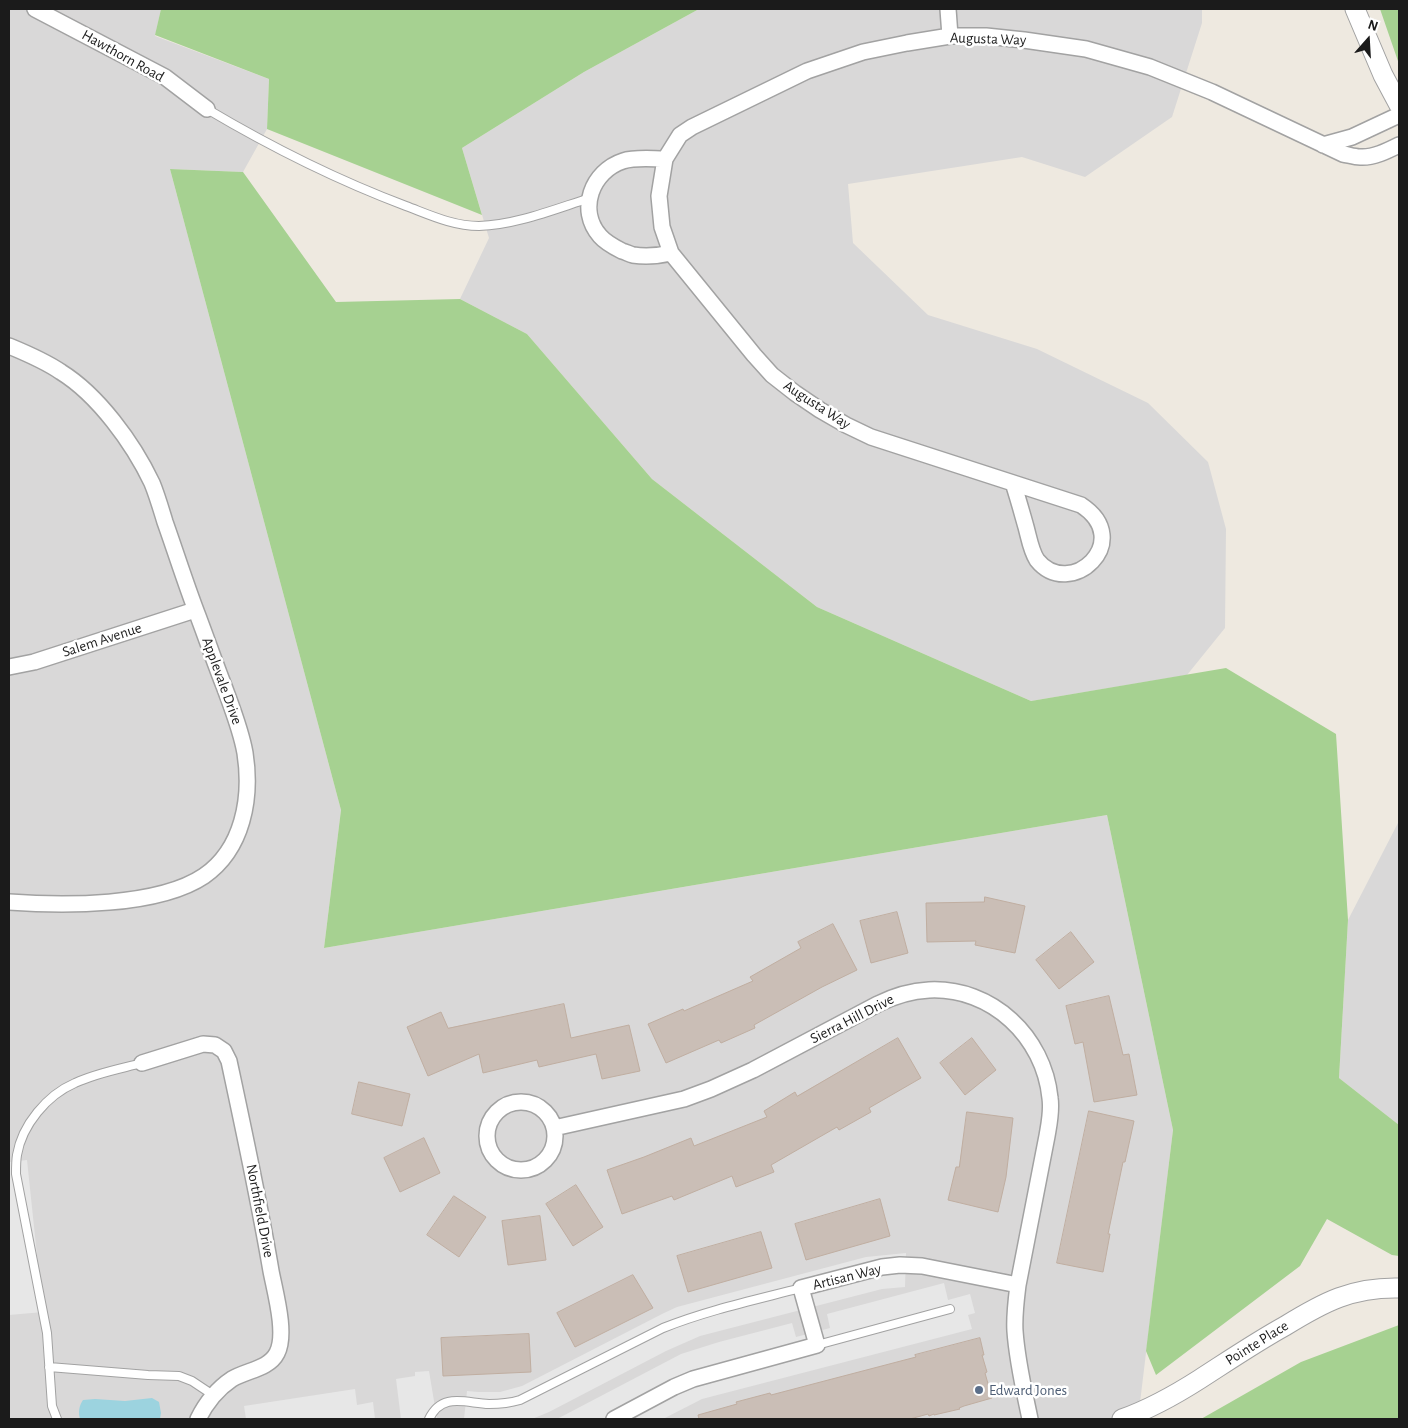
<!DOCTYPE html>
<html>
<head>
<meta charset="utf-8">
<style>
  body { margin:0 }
  #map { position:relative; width:1408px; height:1428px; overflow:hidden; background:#eee9e0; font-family:"Alegreya Sans",sans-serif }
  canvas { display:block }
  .frame { position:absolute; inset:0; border:10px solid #1b1b1b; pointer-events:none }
  .north { position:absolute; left:1343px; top:15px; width:50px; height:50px; -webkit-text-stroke:4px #fff; paint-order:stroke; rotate:19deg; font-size:14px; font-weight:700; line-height:20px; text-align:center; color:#1b1b1b }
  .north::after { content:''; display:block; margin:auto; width:18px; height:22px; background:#1b1b1b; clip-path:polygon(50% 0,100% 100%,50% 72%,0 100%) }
</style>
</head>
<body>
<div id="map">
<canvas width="1408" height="1428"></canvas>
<div class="frame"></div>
<div class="north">N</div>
</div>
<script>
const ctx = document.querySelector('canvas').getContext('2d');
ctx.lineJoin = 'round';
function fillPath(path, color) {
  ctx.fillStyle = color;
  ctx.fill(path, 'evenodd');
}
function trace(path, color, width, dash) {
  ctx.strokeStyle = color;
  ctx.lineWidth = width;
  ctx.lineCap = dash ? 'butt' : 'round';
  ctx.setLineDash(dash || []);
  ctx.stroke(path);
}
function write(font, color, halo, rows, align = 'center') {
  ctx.font = font + ' "Alegreya Sans",sans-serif';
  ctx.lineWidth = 5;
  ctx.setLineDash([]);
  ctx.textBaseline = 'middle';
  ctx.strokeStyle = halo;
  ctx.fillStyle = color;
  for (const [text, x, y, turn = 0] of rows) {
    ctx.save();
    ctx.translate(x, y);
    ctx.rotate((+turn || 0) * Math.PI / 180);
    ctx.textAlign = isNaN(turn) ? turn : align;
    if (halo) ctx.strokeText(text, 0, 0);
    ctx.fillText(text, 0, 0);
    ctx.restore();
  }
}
fillPath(new Path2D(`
  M 9,9 L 161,9 L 155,36 L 269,79 L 267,129 L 243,172 L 170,169 L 341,810 L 324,948 L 1107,815 L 1173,1130 L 1138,1419 L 9,1419 Z
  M 699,9 L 1202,9 L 1202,23 L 1172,117 L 1085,177 L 1022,157 L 848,184 L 853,243 L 928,315 L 1037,349 L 1148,403 L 1208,462 L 1226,529 L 1225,628 L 1187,675 L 1031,701 L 817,607 L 652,479 L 527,334 L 460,299 L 489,238 L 462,148 L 584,72 Z
  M 1399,821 L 1399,1125 L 1339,1078 L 1348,920 Z`), '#d9d8d8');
fillPath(new Path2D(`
  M 161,9 L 699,9 L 584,72 L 462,148 L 482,215 L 267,129 L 269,79 L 155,35 Z
  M 1380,9 L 1399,9 L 1399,64 Z
  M 170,169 L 243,172 L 336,302 L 460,299 L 527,334 L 652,479 L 817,607 L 1031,701 L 1226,668 L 1336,734 L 1348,920 L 1339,1078 L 1399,1125 L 1399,1256 L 1392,1255 L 1327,1219 L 1300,1266 L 1156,1375 L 1146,1351 L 1173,1130 L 1107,815 L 324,948 L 341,810 Z
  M 1399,1325 L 1399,1419 L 1201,1419 L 1301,1362 Z`), '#a6d191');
fillPath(new Path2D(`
  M 27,1160 L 43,1312 L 9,1315 L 9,1162 Z
  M 906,1253 L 905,1287 L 882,1289 L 700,1336 L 666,1351 L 549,1412 L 532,1419 L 464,1419 L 467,1391 L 478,1392 L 500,1392 L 522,1386 L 664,1313 L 677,1307 L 866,1257 Z
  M 944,1283 L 948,1300 L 970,1294 L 975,1313 L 968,1315 L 972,1329 L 702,1399 L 663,1419 L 557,1419 L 681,1354 L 719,1342 L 792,1323 L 796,1337 L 830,1328 L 827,1314 Z
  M 429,1371 L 437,1419 L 401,1419 L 396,1379 L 415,1376 L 415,1372 Z
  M 355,1389 L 357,1405 L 373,1402 L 375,1419 L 246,1419 L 244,1406 Z`), '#e7e7e7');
fillPath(new Path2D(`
  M 152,1398 L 159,1402 L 161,1413 L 160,1419 L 80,1419 C 78,1412 79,1406 83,1400 L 95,1399 L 125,1401 Z`), '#9cd3df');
const building = new Path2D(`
  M 985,897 L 1025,906 L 1015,953 L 975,945 L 976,941 L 927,942 L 926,903 L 984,902 Z
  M 897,912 L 908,953 L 871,963 L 860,921 Z
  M 833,924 L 857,970 L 822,987 L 754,1025 L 755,1028 L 721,1043 L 719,1040 L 666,1063 L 648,1024 L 683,1009 L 684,1011 L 753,981 L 750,977 L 801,948 L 798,942 Z
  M 1071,932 L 1094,962 L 1059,989 L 1036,960 Z
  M 1109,996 L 1123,1055 L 1129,1054 L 1137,1095 L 1094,1102 L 1083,1042 L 1075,1044 L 1066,1006 Z
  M 564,1004 L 571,1038 L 629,1025 L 640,1071 L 602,1079 L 596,1054 L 539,1067 L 537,1060 L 483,1073 L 479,1054 L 428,1076 L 407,1027 L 441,1012 L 448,1028 Z
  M 898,1038 L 921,1078 L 869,1108 L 871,1112 L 839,1130 L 837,1127 L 771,1165 L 774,1172 L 736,1187 L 732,1176 L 674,1200 L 672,1196 L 622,1214 L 607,1170 L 644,1157 L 691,1138 L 694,1146 L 767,1117 L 764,1111 L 795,1092 L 797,1096 Z
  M 972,1038 L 996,1070 L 965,1095 L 940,1063 Z
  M 359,1082 L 410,1094 L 402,1126 L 352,1114 Z
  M 1089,1111 L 1134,1121 L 1125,1162 L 1123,1162 L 1108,1234 L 1110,1234 L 1103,1272 L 1057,1263 Z
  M 967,1112 L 1013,1118 L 1006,1177 L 998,1212 L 948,1200 L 956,1167 L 959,1167 Z
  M 424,1138 L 440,1173 L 400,1192 L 384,1158 Z
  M 576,1185 L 603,1227 L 573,1246 L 546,1204 Z
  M 454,1196 L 486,1217 L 459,1257 L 427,1235 Z
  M 880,1199 L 890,1236 L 806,1260 L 795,1224 Z
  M 540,1216 L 546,1260 L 508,1265 L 502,1221 Z
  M 761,1232 L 772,1268 L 688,1292 L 677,1256 Z
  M 633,1275 L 653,1308 L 575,1347 L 557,1313 Z
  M 529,1334 L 531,1372 L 443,1376 L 441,1338 Z
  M 980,1338 L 984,1355 L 982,1355 L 987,1372 L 985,1373 L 992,1398 L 964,1406 L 959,1408 L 960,1409 L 934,1415 L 934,1414 L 929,1416 L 928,1414 L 910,1419 L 699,1419 L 698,1415 L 737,1404 L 736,1402 L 770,1393 L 771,1395 L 916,1357 L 915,1355 Z`);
fillPath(building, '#cabeb6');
trace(building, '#c0aea1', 1);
const service = new Path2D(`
  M 207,109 C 271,147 337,180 406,206 C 430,215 453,226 479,226 C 516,225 555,209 590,198
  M 817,1345 L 950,1309
  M 49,1367 L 148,1375 L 179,1376 L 192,1381 L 213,1395
  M 57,1419 L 52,1406 L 47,1333 L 16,1174 C 16,1168 16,1161 17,1155 C 22,1125 47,1095 75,1083 C 96,1073 119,1069 142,1063
  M 429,1419 C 442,1392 465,1403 489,1404 C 500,1404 510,1403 520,1400 L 663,1328 C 708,1310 755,1300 801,1288`);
const minor = new Path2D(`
  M 35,9 L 165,77 L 207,109
  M 948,9 L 950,36
  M 1323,145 L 1352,137 L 1399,115
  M 665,159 C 652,159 635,157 623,161 C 592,171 577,210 600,236 C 606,243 614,247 622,251 C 626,252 629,254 633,255 C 646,257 658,256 671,253
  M 9,346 C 26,353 45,361 61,372 C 98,395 133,443 152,483 C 157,495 161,509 165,522 C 176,553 186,585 198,616 C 207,640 215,663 224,686 C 232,708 241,730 245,753 C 252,798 243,849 204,876 C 158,907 62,906 9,902
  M 1013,483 C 1018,498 1022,513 1026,527 C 1029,538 1031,551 1037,560 C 1070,601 1136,541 1081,505 L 871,437 L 846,425 L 820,410 L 795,393 L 772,375 L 754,355 L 671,253 L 662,227 L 659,196 L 665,159 L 680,135 L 692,127 L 807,71 L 863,52 L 907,43 L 950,36 L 986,36 L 1024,40 L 1086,49 L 1150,67 L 1212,92 L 1343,154 C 1349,155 1354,157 1360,157 C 1373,158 1387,151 1399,145
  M 9,667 L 34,662 L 195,610
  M 142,1063 L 203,1044 L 215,1045 L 224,1051 L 229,1061 C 244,1131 259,1200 271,1271 C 275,1292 287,1334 277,1353 C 269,1369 247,1370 232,1379 C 217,1389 206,1403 198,1419
  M487 1136a34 34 0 1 1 68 0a34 34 0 1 1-68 0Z
  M 554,1128 L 684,1099 L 711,1089 L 753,1070 L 878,1004 C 894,996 911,991 929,990 C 992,987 1044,1037 1050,1098 C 1052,1111 1049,1124 1047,1136 L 1018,1285 C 1016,1301 1014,1316 1015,1331 C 1017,1361 1024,1390 1030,1419
  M 614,1419 L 674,1387 L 693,1379 L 817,1345 L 801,1288 L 882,1267 L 900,1265 L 922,1266 L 1018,1285`);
const tertiary = new Path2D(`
  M 1355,9 L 1383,75 L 1399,105
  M 1122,1419 C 1150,1409 1175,1395 1200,1379 C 1228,1361 1256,1342 1285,1326 C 1324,1302 1352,1287 1399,1288`);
trace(service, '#a2a2a2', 10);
trace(minor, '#a2a2a2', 18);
trace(tertiary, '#a2a2a2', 21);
trace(service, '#fff', 8);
trace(minor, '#fff', 15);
trace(tertiary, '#fff', 19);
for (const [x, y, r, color] of [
  [979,1390,5,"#5c6f8a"]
]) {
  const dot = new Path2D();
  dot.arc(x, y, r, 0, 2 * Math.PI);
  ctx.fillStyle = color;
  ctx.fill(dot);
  trace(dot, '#fff', 2);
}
write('15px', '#1b1b1b', '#fff', [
  ["Augusta Way",988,39,2],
  ["Hawthorn Road",123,56,29],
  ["Augusta Way",817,405,33],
  ["Salem Avenue",102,640,-18],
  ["Applevale Drive",222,681,70],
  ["Sierra Hill Drive",852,1019,-27],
  ["Northfield Drive",260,1211,79],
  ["Artisan Way",847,1277,-14],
  ["Pointe Place",1257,1343,-32]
]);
write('15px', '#4e5e75', '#fff', [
  ["Edward Jones",989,1390]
], 'left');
</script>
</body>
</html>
